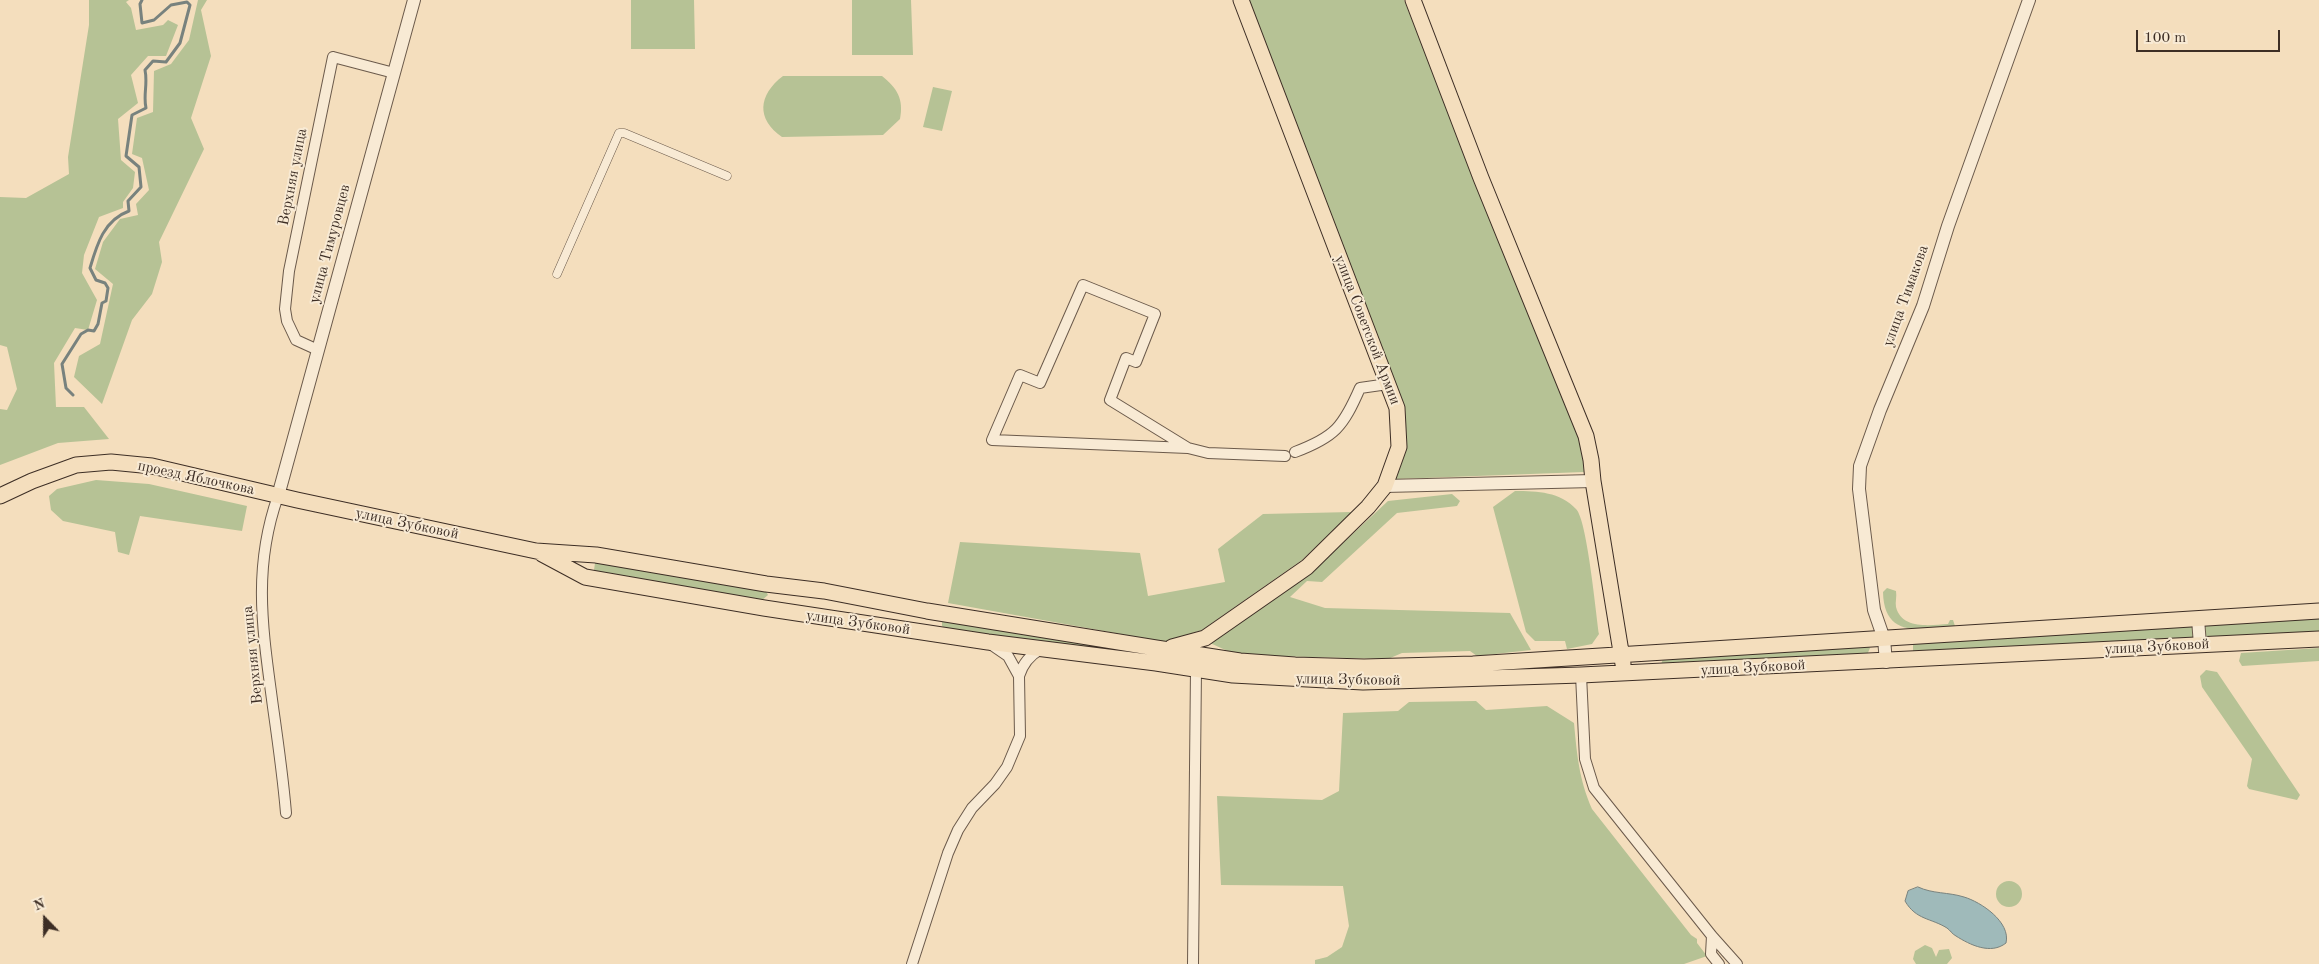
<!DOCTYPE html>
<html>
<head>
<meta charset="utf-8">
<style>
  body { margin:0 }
  #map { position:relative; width:2319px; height:964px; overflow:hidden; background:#f4debd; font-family:"Old Standard TT",serif }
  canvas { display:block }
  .north { position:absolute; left:20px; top:894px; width:50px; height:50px; -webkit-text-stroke:4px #f8ead4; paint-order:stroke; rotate:338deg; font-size:14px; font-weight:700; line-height:20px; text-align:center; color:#3d2e25 }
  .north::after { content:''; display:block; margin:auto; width:18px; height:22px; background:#3d2e25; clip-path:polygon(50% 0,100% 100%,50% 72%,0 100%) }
  .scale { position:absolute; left:2136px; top:30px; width:144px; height:22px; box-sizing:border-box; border:2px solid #3d2e25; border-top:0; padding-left:6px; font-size:15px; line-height:18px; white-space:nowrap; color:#3d2e25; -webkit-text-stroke:4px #f8ead4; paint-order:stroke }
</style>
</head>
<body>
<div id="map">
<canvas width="2319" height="964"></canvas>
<div class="north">N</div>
<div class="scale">100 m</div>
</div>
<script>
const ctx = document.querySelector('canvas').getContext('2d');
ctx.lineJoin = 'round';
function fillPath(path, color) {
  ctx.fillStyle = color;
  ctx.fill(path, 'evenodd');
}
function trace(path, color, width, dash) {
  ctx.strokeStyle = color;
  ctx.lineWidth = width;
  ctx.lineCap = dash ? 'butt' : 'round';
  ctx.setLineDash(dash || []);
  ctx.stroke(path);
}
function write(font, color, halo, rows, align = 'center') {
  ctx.font = font + ' "Old Standard TT",serif';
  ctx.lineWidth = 4;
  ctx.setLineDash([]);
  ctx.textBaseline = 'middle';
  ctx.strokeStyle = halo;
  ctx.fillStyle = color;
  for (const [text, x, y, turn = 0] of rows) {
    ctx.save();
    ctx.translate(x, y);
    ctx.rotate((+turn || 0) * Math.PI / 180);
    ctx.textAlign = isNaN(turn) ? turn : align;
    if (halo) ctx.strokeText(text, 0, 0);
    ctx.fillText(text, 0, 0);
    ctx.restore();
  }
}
fillPath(new Path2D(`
  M 89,0 L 129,0 L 126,2 L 131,8 L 136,30 L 163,25 L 168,20 L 178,25 L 166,56 L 148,56 L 131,75 L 138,103 L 118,119 L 121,160 L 135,172 L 133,188 L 123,202 L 123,208 L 99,217 L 84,255 L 82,273 L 97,300 L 88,330 L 75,328 L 54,363 L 56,407 L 84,407 L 109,439 L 58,443 L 0,465 L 0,409 L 7,410 L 17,389 L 7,347 L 0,345 L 0,197 L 26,198 L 69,174 L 68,157 L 89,25 Z
  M 198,0 L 207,0 L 201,10 L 211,56 L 191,118 L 204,149 L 159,242 L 162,262 L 152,294 L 132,320 L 102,404 L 74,377 L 79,356 L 100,344 L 113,284 L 95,269 L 103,242 L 120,219 L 138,215 L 136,204 L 149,190 L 142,158 L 132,154 L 137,118 L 153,112 L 154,71 L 171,64 L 189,40 Z
  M 631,0 L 694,0 L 695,49 L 631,49 Z
  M 852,0 L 911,0 L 913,55 L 852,55 Z
  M 1249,0 L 1404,0 L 1581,442 L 1584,472 L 1396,479 L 1407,448 L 1405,407 Z
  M 783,76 L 882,76 C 897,88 904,99 900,119 L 883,135 L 782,137 C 756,119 758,95 783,76 Z
  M 933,87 L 952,91 L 942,131 L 923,127 Z
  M 96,480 L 149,484 L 247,506 L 242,531 L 140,516 L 129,555 L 118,552 L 115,532 L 63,521 L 51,510 L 49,496 L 57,489 Z
  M 1515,491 C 1538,491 1560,492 1576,509 C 1587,519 1596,614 1599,634 L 1592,644 L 1567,649 L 1565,641 L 1535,641 L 1526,632 L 1493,507 Z
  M 1452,494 L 1460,501 L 1457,506 L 1397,513 L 1322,582 L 1307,581 L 1290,597 L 1325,608 L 1510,613 L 1531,650 L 1477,656 L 1470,651 L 1402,653 L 1388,659 L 1272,656 L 1232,653 L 1210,643 L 1312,572 L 1388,501 Z
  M 1352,512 L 1302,560 L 1202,630 L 1165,642 L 948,603 L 960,542 L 1140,553 L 1148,596 L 1225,582 L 1218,549 L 1263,514 Z
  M 603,561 L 764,588 L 768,595 L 761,601 L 600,573 L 594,570 L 595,563 Z
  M 1887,588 L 1896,591 C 1897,597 1895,602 1896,607 C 1902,630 1931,625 1948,624 L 1950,620 L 1953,620 L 1955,626 L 1954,628 C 1919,629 1884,638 1883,592 Z
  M 2319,616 L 2319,635 L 2206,639 L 2205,627 L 2211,623 Z
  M 949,621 L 1166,657 L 949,631 L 942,626 L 942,622 Z
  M 2190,625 L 2194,628 L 2194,638 L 1913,653 L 1913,644 Z
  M 1868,646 L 1870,648 L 1867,655 L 1661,664 L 1663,659 Z
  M 2319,648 L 2319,661 L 2242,666 L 2239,661 L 2241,653 Z
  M 2206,670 L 2217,672 L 2300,795 L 2297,800 L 2249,789 L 2247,786 L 2252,759 L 2202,687 L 2200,676 Z
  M 1476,701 L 1486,710 L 1547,706 L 1574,723 C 1577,755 1579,779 1592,809 L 1691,935 L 1697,939 L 1697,943 L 1707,956 L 1684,964 L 1315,964 L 1315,960 L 1327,957 L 1342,947 L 1349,926 L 1343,886 L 1221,885 L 1217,796 L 1322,800 L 1339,791 L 1343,713 L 1398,711 L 1409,702 Z
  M1996 894a13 13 0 1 1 26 0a13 13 0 1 1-26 0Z
  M 1925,945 L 1932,948 L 1936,957 L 1939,950 L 1949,949 L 1952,958 L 1947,964 L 1916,964 L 1913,959 L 1915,951 Z`), '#b6c295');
const water = new Path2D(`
  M 1918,887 C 1933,894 1948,892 1964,897 C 1981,902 2011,922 2006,943 C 1991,955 1970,945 1956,936 C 1952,934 1950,930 1947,928 C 1931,918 1916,920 1905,901 L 1908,891 Z`);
fillPath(water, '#9fbaba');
trace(water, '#78827e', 1);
trace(new Path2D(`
  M 73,395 L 66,388 L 62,364 L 81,334 L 88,330 L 94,331 L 98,324 L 102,303 L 106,301 L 108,288 L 105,283 L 96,280 L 90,268 C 97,244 104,220 129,211 L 128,201 L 141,187 L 139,167 L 126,156 L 132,115 L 146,108 C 143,95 148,84 145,70 L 153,61 L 166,62 L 180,43 L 190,5 L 187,2 L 171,5 L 154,20 L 142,23 L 140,4 L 142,0`), '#78827e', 3);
const pedestrian = new Path2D(`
  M 557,274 L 619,133 L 624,133 L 727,176`);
const minor = new Path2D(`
  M 318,350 L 296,340 L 287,321 L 285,309 L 289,271 L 333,57 L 394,73
  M 1188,448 L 1110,400 L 1126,358 L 1136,362 L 1155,314 L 1083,285 L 1040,383 L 1020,375 L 992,440 L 1188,448 L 1208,453 L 1285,456
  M 1295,452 C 1335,437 1343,427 1360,388 L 1388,384
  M 278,496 C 252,570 263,631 273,707 C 278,742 283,777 286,813
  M 1581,675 L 1585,759 L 1594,788 L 1712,936 L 1737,964
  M 1019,676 C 1023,663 1030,655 1041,649
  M 1712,936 L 1711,954 L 1719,964
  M 912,964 L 948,853 L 958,830 L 972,808 L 995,784 L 1007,767 L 1020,736 L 1019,676 L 1008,656 L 989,643
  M 1193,964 L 1196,669`);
const tertiary = new Path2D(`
  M 1385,486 L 1593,481
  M 278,496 L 414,0
  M 2198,619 L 2200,645
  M 1886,662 L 1884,639 L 1874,610 L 1859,489 L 1860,466 L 1880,410 L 1923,306 L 1948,226 L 2029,0`);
const primary = new Path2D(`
  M 1413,0 L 1481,178 L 1586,436 L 1591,460 L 1593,481 L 1623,664
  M 0,496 L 32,481 L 76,465 L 111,462 L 152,466 L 297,500 L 536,551 L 596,555 L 766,584 L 824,591 L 927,611 L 1156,648 L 1240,661 L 1295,665 L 1364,667 L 1473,664 L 2319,611
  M 542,554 L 585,577 L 764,608 L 988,642 L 1156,663 L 1233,675 L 1363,682 L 1581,675 L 2319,639
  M 1172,647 L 1205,638 L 1307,567 L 1368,507 L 1385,486 L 1399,447 L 1397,408 L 1241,0`);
trace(pedestrian, '#6b5a4b', 9);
trace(minor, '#6b5a4b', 12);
trace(tertiary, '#6b5a4b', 14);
trace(primary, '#3d2e25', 17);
trace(pedestrian, '#f8ead4', 8);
trace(minor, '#f8ead4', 10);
trace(tertiary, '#f8ead4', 12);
trace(primary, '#f4debd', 15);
write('15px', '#3d2e25', '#f8ead4', [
  ["Верхняя улица",293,177,-79],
  ["улица Тимуровцев",330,244,-75],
  ["улица Тимакова",1906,296,-70],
  ["улица Советской Армии",1367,330,69],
  ["проезд Яблочкова",196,478,12],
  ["улица Зубковой",407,524,12],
  ["улица Зубковой",858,623,8],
  ["улица Зубковой",2157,647,-3],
  ["Верхняя улица",253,655,-96],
  ["улица Зубковой",1753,668,-3],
  ["улица Зубковой",1348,680,1]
]);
</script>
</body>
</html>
